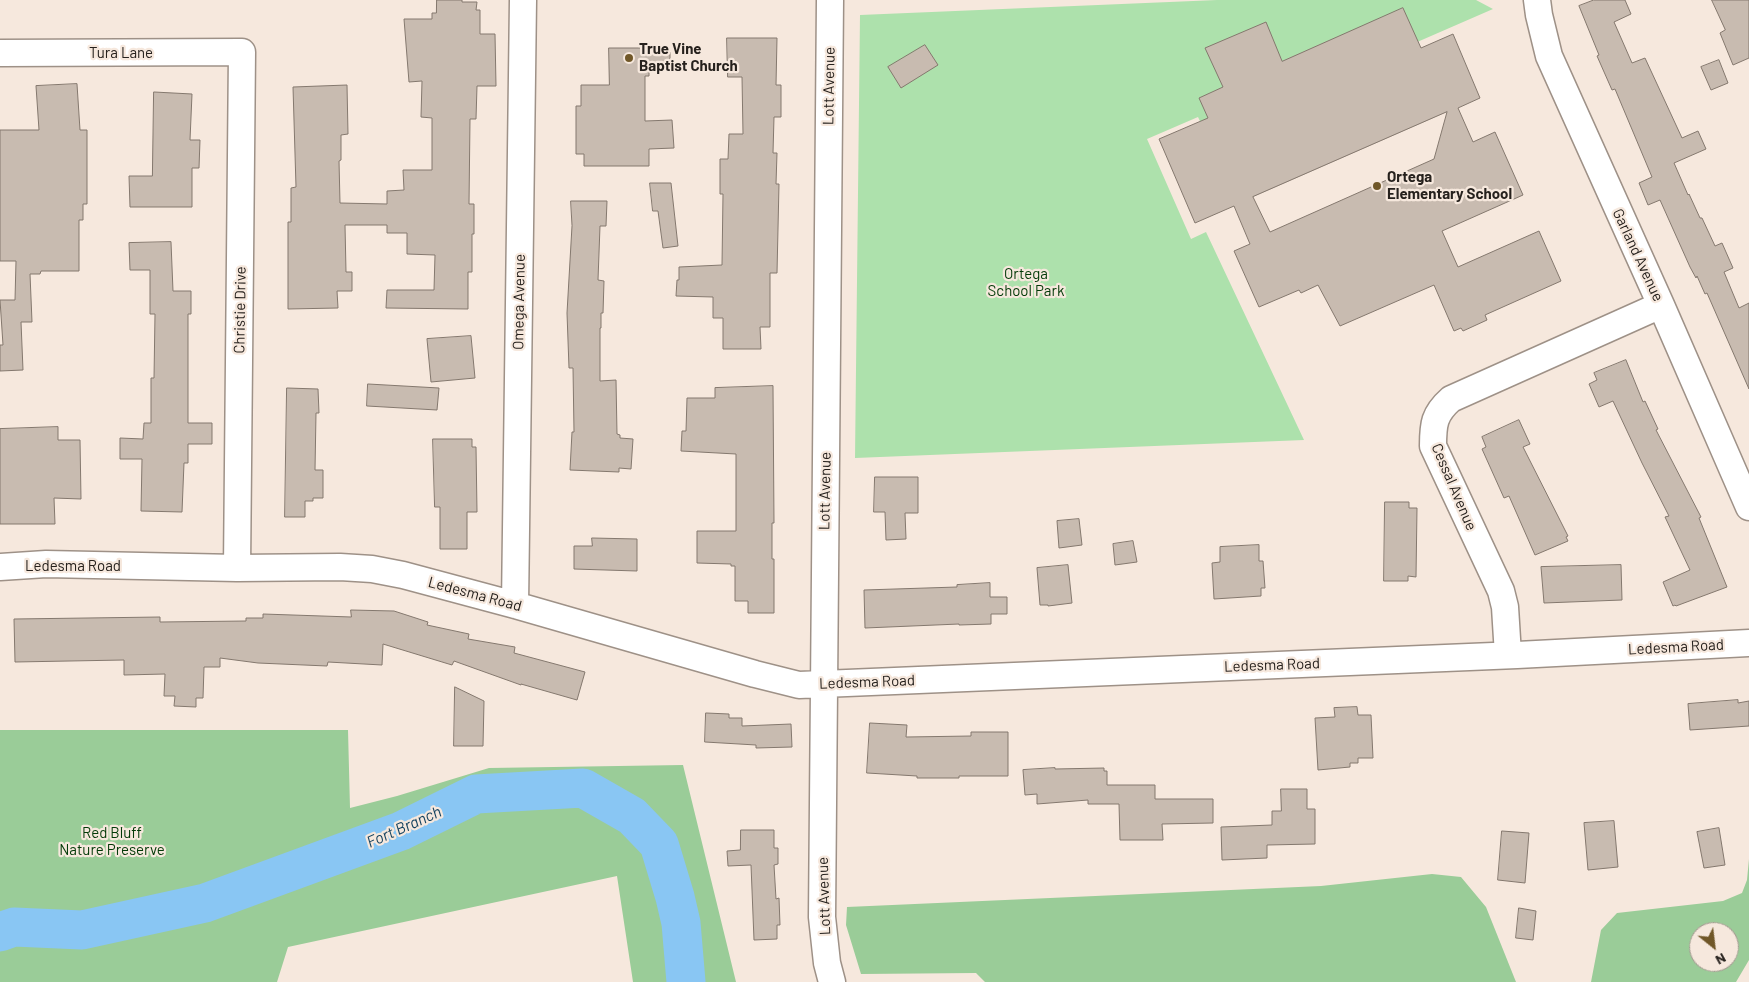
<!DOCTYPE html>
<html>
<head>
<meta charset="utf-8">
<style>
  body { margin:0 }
  #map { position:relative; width:1749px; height:982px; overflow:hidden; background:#f6e8dd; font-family:Barlow,sans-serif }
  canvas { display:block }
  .north { position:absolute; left:1689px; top:922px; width:50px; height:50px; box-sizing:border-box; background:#f6e8dd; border:1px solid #a39890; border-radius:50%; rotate:151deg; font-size:14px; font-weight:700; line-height:20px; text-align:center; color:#26211d }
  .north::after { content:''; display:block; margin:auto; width:18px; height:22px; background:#705728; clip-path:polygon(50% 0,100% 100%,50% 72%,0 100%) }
</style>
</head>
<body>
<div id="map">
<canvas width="1749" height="982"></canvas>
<div class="north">N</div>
</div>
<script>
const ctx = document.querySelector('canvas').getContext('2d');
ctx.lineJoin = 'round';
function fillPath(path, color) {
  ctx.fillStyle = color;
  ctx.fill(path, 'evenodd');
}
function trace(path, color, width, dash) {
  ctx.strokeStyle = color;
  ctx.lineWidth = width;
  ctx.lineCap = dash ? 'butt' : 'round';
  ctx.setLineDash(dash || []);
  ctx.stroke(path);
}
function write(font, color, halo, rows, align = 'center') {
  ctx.font = font + ' Barlow,sans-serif';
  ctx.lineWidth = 4.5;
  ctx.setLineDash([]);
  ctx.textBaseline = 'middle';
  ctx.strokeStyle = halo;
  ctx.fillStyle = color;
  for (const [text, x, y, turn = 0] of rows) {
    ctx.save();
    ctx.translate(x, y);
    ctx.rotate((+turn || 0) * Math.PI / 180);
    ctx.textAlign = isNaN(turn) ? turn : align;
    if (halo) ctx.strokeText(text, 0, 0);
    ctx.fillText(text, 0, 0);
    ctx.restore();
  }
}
fillPath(new Path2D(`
  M 1217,0 L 1476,0 L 1493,9 L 1206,134 L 1198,117 L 1147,139 L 1191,239 L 1206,232 L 1304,440 L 855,458 L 860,15 Z`), '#ade1ac');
fillPath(new Path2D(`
  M 0,730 L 348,730 L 350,808 L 397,796 L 489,768 L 683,765 L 736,982 L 633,982 L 617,876 L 288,947 L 277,982 L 0,982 Z
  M 1749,859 L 1749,960 L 1736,982 L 1591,982 L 1601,930 L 1617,913 L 1723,901 L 1742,893 L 1747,880 ZM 1699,932 L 1729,932 L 1729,962 L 1699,962 Z
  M 1432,874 L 1461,877 L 1486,907 L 1516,982 L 985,982 L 976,973 L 861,974 L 846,925 L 847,907 L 1321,886 Z`), '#9acc98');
trace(new Path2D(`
  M 0,932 L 14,927 L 82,930 L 205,903 L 401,831 L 476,794 L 583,788 L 632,816 L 659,844 L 675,897 L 681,923 L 686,982`), '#89c6f3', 39);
const building = new Path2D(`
  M 437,0 L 462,0 L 462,2 L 477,2 L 476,10 L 480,10 L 480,34 L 495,34 L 496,86 L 477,86 L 476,119 L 470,119 L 469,204 L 474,204 L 474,234 L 472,234 L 472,272 L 468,272 L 468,309 L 386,308 L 387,290 L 434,290 L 435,255 L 407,254 L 407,233 L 387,233 L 387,225 L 345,225 L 346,272 L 352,272 L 352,291 L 337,291 L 338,308 L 288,309 L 288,222 L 291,222 L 291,188 L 296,187 L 293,87 L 347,85 L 348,134 L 341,135 L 341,160 L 339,161 L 340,203 L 387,204 L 387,191 L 404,190 L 403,170 L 432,170 L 432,118 L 421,117 L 422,81 L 409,82 L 404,19 L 432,19 L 432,13 L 436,13 Z
  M 1594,0 L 1625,0 L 1631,14 L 1614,22 L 1632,63 L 1645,58 L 1682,138 L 1698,131 L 1706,149 L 1674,163 L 1688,195 L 1689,194 L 1700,218 L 1702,218 L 1715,246 L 1722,243 L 1733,268 L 1724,272 L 1739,308 L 1749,303 L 1749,389 L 1707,293 L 1705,294 L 1697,276 L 1696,278 L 1690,267 L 1660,200 L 1648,205 L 1639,183 L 1652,177 L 1615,89 L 1612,90 L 1597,56 L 1599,55 L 1579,6 Z
  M 1712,0 L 1749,0 L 1749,58 L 1733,65 L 1720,33 L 1725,30 Z
  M 1403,8 L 1421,48 L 1453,34 L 1480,98 L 1458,108 L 1473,142 L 1495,132 L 1523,195 L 1442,231 L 1458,267 L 1539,231 L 1561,281 L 1485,315 L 1487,320 L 1463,331 L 1461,328 L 1454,331 L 1434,285 L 1340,326 L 1318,285 L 1301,293 L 1299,290 L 1259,307 L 1234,251 L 1250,244 L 1234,206 L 1195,223 L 1159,139 L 1208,118 L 1199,98 L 1223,87 L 1205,48 L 1266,22 L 1282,61 ZM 1447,112 L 1434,159 L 1270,232 L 1253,197 Z
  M 727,38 L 777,38 L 776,85 L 781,85 L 781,117 L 774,117 L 773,153 L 777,153 L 776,184 L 779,184 L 777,273 L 770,273 L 770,327 L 760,327 L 761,349 L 723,349 L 723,318 L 713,318 L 713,297 L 676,296 L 677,280 L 679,280 L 679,267 L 722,265 L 723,194 L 720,194 L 720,159 L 728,159 L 729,134 L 743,134 L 742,77 L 728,77 Z
  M 925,45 L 938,65 L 901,88 L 888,67 Z
  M 609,48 L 649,48 L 649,53 L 670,52 L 670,69 L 649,70 L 649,76 L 645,76 L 645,121 L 672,120 L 674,148 L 649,149 L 649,166 L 584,166 L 584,154 L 576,154 L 576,106 L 581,106 L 581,85 L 609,85 Z
  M 1719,60 L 1728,83 L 1711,90 L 1701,67 Z
  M 77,84 L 80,130 L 87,130 L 87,204 L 83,204 L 83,220 L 79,220 L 79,271 L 41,271 L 40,274 L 30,274 L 32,322 L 21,322 L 23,370 L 0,371 L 0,345 L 3,345 L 0,300 L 15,300 L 16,261 L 0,261 L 0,130 L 39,130 L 36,86 Z
  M 154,92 L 192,94 L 190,140 L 200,140 L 199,168 L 192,168 L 192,207 L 130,207 L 129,176 L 152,176 Z
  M 650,183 L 671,183 L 678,246 L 663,248 L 658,211 L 653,211 Z
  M 571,201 L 607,201 L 606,226 L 600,226 L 598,280 L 604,281 L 603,313 L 601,313 L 601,328 L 600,328 L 600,381 L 616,380 L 617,434 L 620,435 L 620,438 L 633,439 L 631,469 L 619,468 L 619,472 L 570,470 L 572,432 L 574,432 L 573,368 L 569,368 L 567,313 L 572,226 Z
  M 171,242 L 173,291 L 191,291 L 191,314 L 188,314 L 188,423 L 212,423 L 212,444 L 188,444 L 188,463 L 184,463 L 182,512 L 141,511 L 142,459 L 120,459 L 120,438 L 143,439 L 144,423 L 151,423 L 151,378 L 154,378 L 155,314 L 150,314 L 150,270 L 130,270 L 129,243 Z
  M 471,336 L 475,378 L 431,382 L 427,339 Z
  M 1626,360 L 1643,402 L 1645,401 L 1658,429 L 1656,430 L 1701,517 L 1699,518 L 1727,587 L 1676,606 L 1675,605 L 1673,606 L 1663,582 L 1690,570 L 1665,517 L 1669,516 L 1642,463 L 1613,401 L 1599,407 L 1589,384 L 1597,380 L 1594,373 Z
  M 368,384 L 439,388 L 437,410 L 367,406 Z
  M 773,386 L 774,523 L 772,523 L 772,559 L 774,559 L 774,613 L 748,613 L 748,601 L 735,601 L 735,566 L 731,566 L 731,564 L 697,563 L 697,531 L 736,531 L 736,454 L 681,451 L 682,431 L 686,431 L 687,398 L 715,398 L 715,388 Z
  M 287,388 L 318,389 L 319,413 L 316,413 L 315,470 L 323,470 L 323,498 L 313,498 L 313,501 L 305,501 L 305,517 L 285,517 Z
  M 1519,420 L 1530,444 L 1523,447 L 1568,536 L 1566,537 L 1568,541 L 1535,555 L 1509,496 L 1504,498 L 1482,449 L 1486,447 L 1482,437 Z
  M 58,427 L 58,440 L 80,440 L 81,499 L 54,498 L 55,524 L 0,524 L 0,429 Z
  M 433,439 L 472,439 L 472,447 L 476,447 L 477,512 L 467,512 L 467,549 L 440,549 L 440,507 L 435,507 Z
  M 875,477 L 918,477 L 918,513 L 905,513 L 906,539 L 886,540 L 885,512 L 874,512 Z
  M 1385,502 L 1409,502 L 1409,508 L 1417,508 L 1416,577 L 1408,576 L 1408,581 L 1384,581 Z
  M 1079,519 L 1082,545 L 1059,548 L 1057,521 Z
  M 592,538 L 637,539 L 637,571 L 574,569 L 574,546 L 592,546 Z
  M 1133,541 L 1137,562 L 1115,565 L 1113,544 Z
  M 1259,545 L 1259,561 L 1263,561 L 1265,588 L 1261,588 L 1261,596 L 1214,599 L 1212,563 L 1220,562 L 1220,547 Z
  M 1068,565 L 1072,603 L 1048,606 L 1048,605 L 1040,605 L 1037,568 Z
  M 1621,565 L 1622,600 L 1544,603 L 1541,567 Z
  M 990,583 L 990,597 L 1007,597 L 1007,614 L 991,614 L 991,624 L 959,625 L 959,624 L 865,628 L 864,590 L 957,587 L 957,585 Z
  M 351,610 L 394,611 L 428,622 L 427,625 L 469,634 L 468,639 L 515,647 L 514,653 L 585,672 L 577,700 L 521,684 L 521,685 L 454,661 L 452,665 L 383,644 L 382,665 L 328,662 L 327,666 L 258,663 L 220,658 L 220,667 L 204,667 L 203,698 L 196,698 L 196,707 L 174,706 L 175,696 L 164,696 L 165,674 L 124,675 L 124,660 L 15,662 L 14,619 L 160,617 L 160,622 L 246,621 L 246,618 L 263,618 L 263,614 L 351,617 Z
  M 455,687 L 484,701 L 483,746 L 454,746 Z
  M 1738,700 L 1738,703 L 1749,701 L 1749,726 L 1690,730 L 1688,704 Z
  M 1357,707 L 1358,715 L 1371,715 L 1373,758 L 1358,758 L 1358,763 L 1350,763 L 1350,767 L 1318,770 L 1315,718 L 1335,717 L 1334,708 Z
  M 706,713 L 729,714 L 729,718 L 742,718 L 742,726 L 791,724 L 792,747 L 756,748 L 756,745 L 705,742 Z
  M 870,723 L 907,725 L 906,737 L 971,736 L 971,732 L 1008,732 L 1008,776 L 959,776 L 959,778 L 917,778 L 917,776 L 867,773 Z
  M 1055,768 L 1055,769 L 1104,768 L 1104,771 L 1107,771 L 1107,785 L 1155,785 L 1155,799 L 1213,799 L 1213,823 L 1162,824 L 1163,840 L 1120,840 L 1119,804 L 1088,804 L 1088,800 L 1037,804 L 1037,794 L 1025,795 L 1023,770 Z
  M 1281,789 L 1307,789 L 1307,809 L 1315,809 L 1315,844 L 1267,845 L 1267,858 L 1222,860 L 1221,827 L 1272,825 L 1272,811 L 1281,811 Z
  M 1614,821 L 1618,867 L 1588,870 L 1584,823 Z
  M 1719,828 L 1725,865 L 1704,868 L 1697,832 Z
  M 741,830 L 774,830 L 774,848 L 778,848 L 778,864 L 774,865 L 776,899 L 779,898 L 780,925 L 777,925 L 777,939 L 754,940 L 751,865 L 728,866 L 727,851 L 740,850 Z
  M 1502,831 L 1529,833 L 1525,883 L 1498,880 Z
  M 1519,908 L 1536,911 L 1533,940 L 1516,938 Z`);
fillPath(building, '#c8bbb0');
trace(building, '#84786e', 1);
const minor = new Path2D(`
  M 830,0 L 822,917 L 827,963 L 832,982
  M 1537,0 L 1539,15 L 1549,56 L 1661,305 L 1749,507
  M 0,53 L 242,52 L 237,568
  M 0,567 L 46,564 L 237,568 L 340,567 L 372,569 L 403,575 L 515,605 L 755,674 L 799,685 L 1517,655 L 1749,643
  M 515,605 L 523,0
  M 1508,655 L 1505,607 L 1501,591 L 1433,446 C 1433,424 1434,414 1451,399 L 1661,305`);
trace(minor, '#9e9187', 29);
trace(minor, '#fff', 26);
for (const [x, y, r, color] of [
  [629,58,5,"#705728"],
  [1377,186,5,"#705728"]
]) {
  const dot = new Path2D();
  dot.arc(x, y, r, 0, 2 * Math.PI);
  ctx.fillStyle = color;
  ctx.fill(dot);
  trace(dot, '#f6e8dd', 2);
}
write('bold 15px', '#26211d', '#f6e8dd', [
  ["True Vine",639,49],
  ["Baptist Church",639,66],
  ["Ortega",1387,177],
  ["Elementary School",1387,194]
], 'left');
write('15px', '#26211d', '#f6e8dd', [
  ["Tura Lane",121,53],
  ["Lott Avenue",829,86,-89],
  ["Garland Avenue",1638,255,65],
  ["Omega Avenue",519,302,-89],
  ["Christie Drive",240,310,-89],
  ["Cessal Avenue",1454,487,67],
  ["Lott Avenue",825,491,-89],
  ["Ledesma Road",73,566],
  ["Ledesma Road",475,594,15],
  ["Ledesma Road",1676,647,-3],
  ["Ledesma Road",1272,665,-2],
  ["Ledesma Road",867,682,-2],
  ["Lott Avenue",824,896,-92]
]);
write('15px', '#023a07', '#f6e8dd', [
  ["Ortega",1026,274],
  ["School Park",1026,291],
  ["Red Bluff",112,833],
  ["Nature Preserve",112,850]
]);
write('italic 16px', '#103f5d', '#f6e8dd', [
  ["Fort Branch",404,827,-24]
]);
</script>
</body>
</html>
